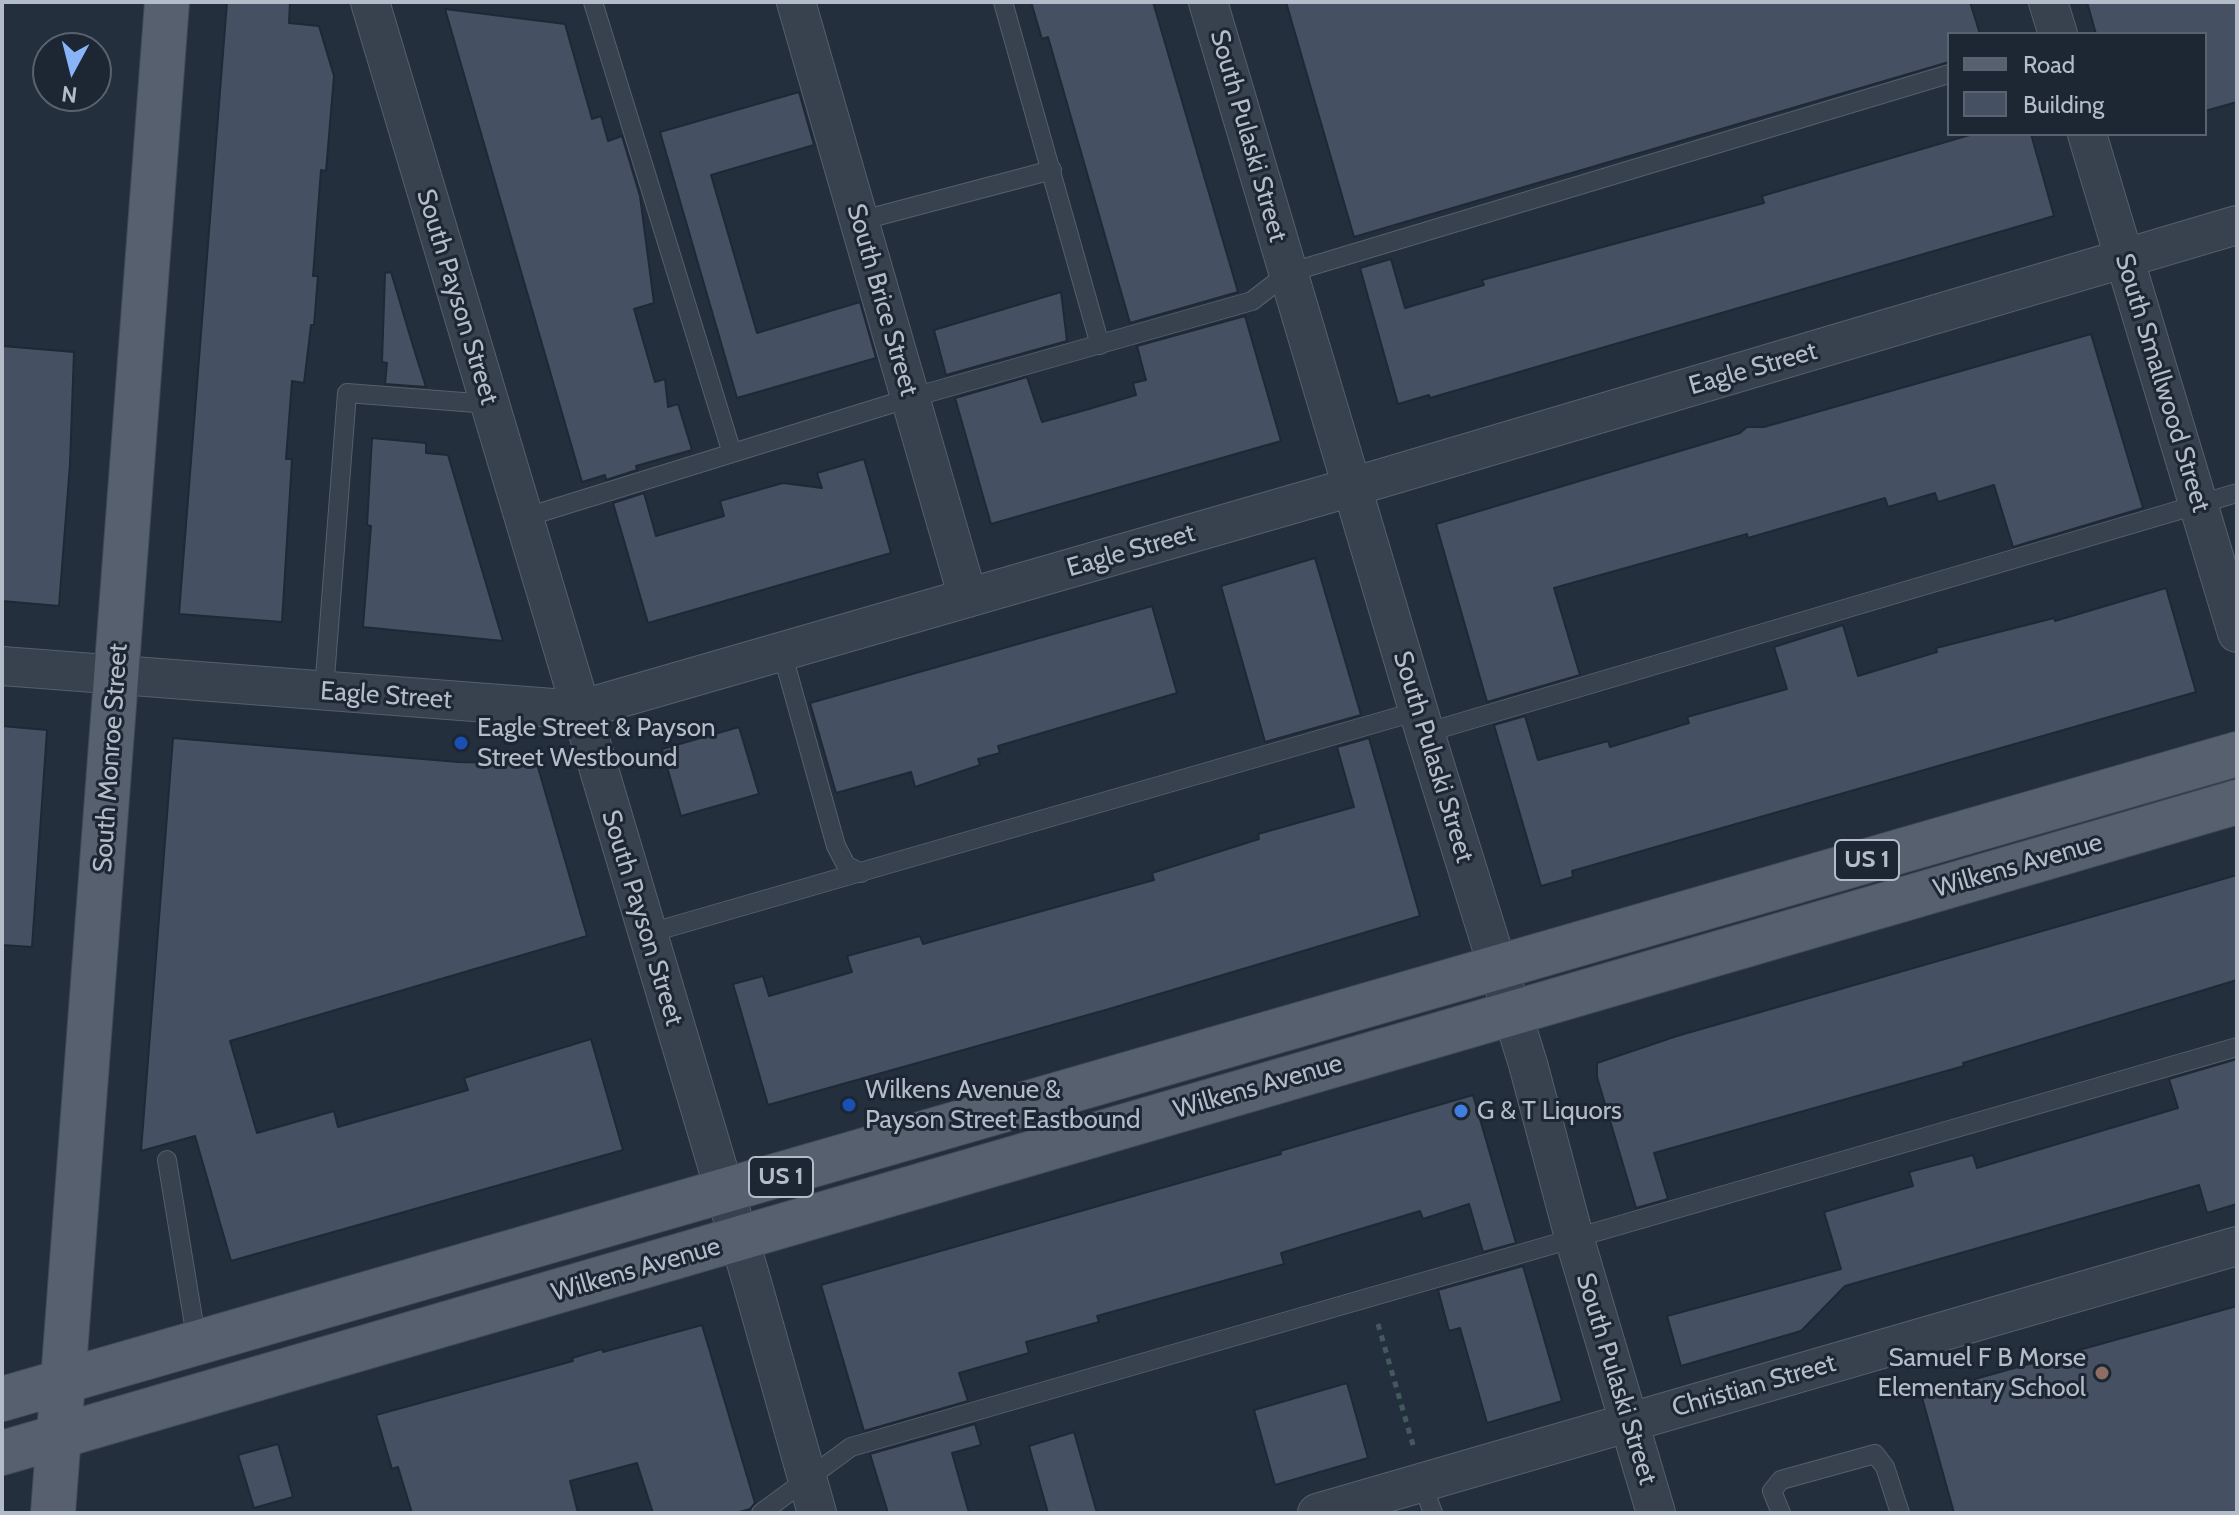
<!DOCTYPE html>
<html>
<head>
<meta charset="utf-8">
<style>
  body { margin:0 }
  #map { position:relative; width:2239px; height:1515px; overflow:hidden; background:#242f3e; font-family:Cabin,sans-serif }
  canvas { display:block }
  .frame { position:absolute; inset:0; border:4px solid #b4bcc9; pointer-events:none }
  .legend { position:absolute; left:1947px; top:32px; width:260px; height:104px; box-sizing:border-box; background:#1d2633; border:2px solid #59626f; margin:0; padding:10px 14px; list-style:none; font-size:24px; color:#b4bcc9 }
  .legend li { display:flex; align-items:center; gap:16px; height:40px }
  .legend b { width:40px; border:2px solid #59626f }
  .north { position:absolute; left:32px; top:32px; width:80px; height:80px; box-sizing:border-box; background:#1d2633; border:2px solid #59626f; border-radius:50%; rotate:187deg; font-size:22px; font-weight:700; line-height:32px; text-align:center; color:#b4bcc9 }
  .north::after { content:''; display:block; margin:auto; width:28px; height:36px; background:#8ab4f8; clip-path:polygon(50% 0,100% 100%,50% 72%,0 100%) }
</style>
</head>
<body>
<div id="map">
<canvas width="2239" height="1515"></canvas>
<div class="frame"></div>
<ul class="legend">
<li><b style="height:10px;background:#56606e"></b>Road</li>
<li><b style="height:22px;background:#455162"></b>Building</li>
</ul>
<div class="north">N</div>
</div>
<script>
const ctx = document.querySelector('canvas').getContext('2d');
ctx.lineJoin = 'round';
function fillPath(path, color) {
  ctx.fillStyle = color;
  ctx.fill(path, 'evenodd');
}
function trace(path, color, width, dash) {
  ctx.strokeStyle = color;
  ctx.lineWidth = width;
  ctx.lineCap = dash ? 'butt' : 'round';
  ctx.setLineDash(dash || []);
  ctx.stroke(path);
}
function write(font, color, halo, rows, align = 'center') {
  ctx.font = font + ' Cabin,sans-serif';
  ctx.lineWidth = 6;
  ctx.setLineDash([]);
  ctx.textBaseline = 'middle';
  ctx.strokeStyle = halo;
  ctx.fillStyle = color;
  for (const [text, x, y, turn = 0] of rows) {
    ctx.save();
    ctx.translate(x, y);
    ctx.rotate((+turn || 0) * Math.PI / 180);
    ctx.textAlign = isNaN(turn) ? turn : align;
    if (halo) ctx.strokeText(text, 0, 0);
    ctx.fillText(text, 0, 0);
    ctx.restore();
  }
}
const building = new Path2D(`
  M 227,2 L 290,2 L 289,23 L 319,26 L 334,76 L 326,171 L 321,170 L 313,276 L 318,276 L 314,325 L 311,325 L 304,383 L 292,381 L 286,459 L 292,459 L 282,622 L 179,614 Z
  M 1031,2 L 1153,2 L 1238,292 L 1130,323 L 1048,37 L 1042,39 Z
  M 1286,2 L 1970,2 L 1980,34 L 1949,34 L 1949,62 L 1354,237 Z
  M 2087,2 L 2237,2 L 2237,102 L 2205,111 L 2205,34 L 2096,34 Z
  M 445,9 L 565,24 L 592,119 L 601,116 L 608,141 L 622,136 L 640,196 L 654,303 L 634,309 L 655,382 L 665,379 L 668,407 L 678,404 L 692,450 L 636,466 L 637,470 L 606,480 L 605,475 L 582,482 Z
  M 799,92 L 814,145 L 711,175 L 757,333 L 860,302 L 876,358 L 737,398 L 660,132 Z
  M 1973,134 L 2031,134 L 2054,216 L 1430,398 L 1429,395 L 1398,404 L 1360,268 L 1391,259 L 1405,308 L 1484,285 L 1482,280 L 1764,203 L 1762,196 Z
  M 391,272 L 413,346 L 426,387 L 385,384 L 387,363 L 382,362 L 385,273 Z
  M 1061,292 L 1067,341 L 946,375 L 934,330 Z
  M 1245,316 L 1281,441 L 991,524 L 955,398 L 1027,377 L 1042,422 L 1089,409 L 1136,395 L 1133,383 L 1146,380 L 1137,346 Z
  M 2091,334 L 2143,508 L 2013,547 L 1994,485 L 1938,502 L 1935,493 L 1888,507 L 1885,498 L 1748,538 L 1747,534 L 1554,588 L 1580,675 L 1487,702 L 1436,524 L 1740,433 L 1747,427 L 1764,427 Z
  M 2,346 L 74,352 L 70,464 L 59,606 L 2,601 Z
  M 372,438 L 426,443 L 426,453 L 448,455 L 503,641 L 363,627 L 371,526 L 367,525 Z
  M 864,459 L 891,553 L 648,623 L 613,503 L 644,493 L 656,536 L 724,516 L 720,501 L 765,488 L 783,483 L 822,488 L 817,473 Z
  M 1315,558 L 1361,715 L 1265,742 L 1221,586 Z
  M 2166,588 L 2196,692 L 1572,871 L 1573,877 L 1541,886 L 1494,725 L 1525,716 L 1538,760 L 1608,741 L 1610,747 L 1689,723 L 1687,717 L 1787,689 L 1774,647 L 1843,625 L 1858,676 L 1937,652 L 1936,648 L 2054,618 L 2055,621 Z
  M 1152,606 L 1177,693 L 998,746 L 1000,753 L 978,759 L 980,765 L 915,787 L 911,772 L 836,793 L 810,703 Z
  M 2,726 L 47,730 L 32,947 L 2,945 Z
  M 739,727 L 759,794 L 681,816 L 662,749 Z
  M 173,738 L 458,762 L 537,764 L 587,936 L 230,1041 L 257,1133 L 334,1111 L 338,1127 L 468,1090 L 464,1078 L 591,1039 L 623,1150 L 231,1261 L 195,1136 L 141,1151 Z
  M 1369,738 L 1420,916 L 1109,1009 L 768,1105 L 733,984 L 763,976 L 769,996 L 852,972 L 847,956 L 920,936 L 923,944 L 1154,880 L 1152,873 L 1259,839 L 1258,834 L 1354,807 L 1337,747 Z
  M 2237,875 L 2237,980 L 1963,1063 L 1964,1066 L 1654,1153 L 1668,1199 L 1636,1208 L 1597,1077 L 1597,1063 L 1677,1036 Z
  M 2237,1059 L 2237,1204 L 2207,1213 L 2199,1185 L 1845,1286 L 1801,1331 L 1681,1366 L 1667,1316 L 1841,1269 L 1824,1212 L 1913,1186 L 1909,1172 L 1973,1155 L 1977,1168 L 2178,1108 L 2169,1079 Z
  M 1473,1095 L 1516,1243 L 1483,1252 L 1469,1204 L 1423,1219 L 1420,1211 L 1281,1253 L 1284,1264 L 1097,1316 L 1099,1322 L 1026,1342 L 1029,1353 L 959,1373 L 968,1401 L 864,1431 L 821,1285 L 1281,1154 L 1280,1151 Z
  M 1523,1266 L 1562,1401 L 1487,1423 L 1460,1328 L 1449,1331 L 1438,1290 Z
  M 2237,1306 L 2237,1513 L 1954,1513 L 1921,1394 Z
  M 702,1325 L 755,1503 L 750,1509 L 736,1513 L 653,1513 L 637,1463 L 570,1481 L 578,1513 L 412,1513 L 398,1467 L 392,1469 L 376,1415 L 573,1361 L 572,1358 L 602,1349 L 603,1352 Z
  M 1347,1383 L 1368,1458 L 1275,1485 L 1254,1410 Z
  M 975,1424 L 981,1445 L 952,1453 L 969,1513 L 888,1513 L 870,1454 Z
  M 1074,1432 L 1097,1513 L 1048,1513 L 1029,1446 Z
  M 278,1444 L 293,1497 L 254,1508 L 238,1455 Z`);
fillPath(building, '#455162');
trace(building, '#1f2835', 2);
const lane = new Path2D(`
  M 593,2 L 732,453
  M 1003,2 L 1100,345
  M 859,221 L 1052,170
  M 523,518 L 910,398 L 1252,301 L 1288,273 L 1949,74
  M 782,652 L 836,846 L 846,865 L 861,873
  M 324,691 L 347,393 L 489,404
  M 1425,733 L 2237,493
  M 646,934 L 1418,711
  M 167,1160 L 197,1343
  M 1422,1483 L 1433,1513
  M 761,1513 L 851,1447 L 2237,1047
  M 1781,1513 L 1772,1491 L 1781,1480 L 1875,1454 L 1885,1467 L 1900,1513`);
const street = new Path2D(`
  M 370,2 L 751,1279 L 817,1513
  M 796,2 L 968,598
  M 1208,2 L 1425,733 L 1528,1064 L 1574,1237 L 1656,1513
  M 2048,2 L 2058,34
  M 2087,134 L 2237,633
  M 2,666 L 579,710 L 1352,487 L 2237,225
  M 1317,1513 L 2237,1246`);
const primary = new Path2D(`
  M 2,1399 L 2237,754
  M 2,1453 L 2237,802
  M 53,1513 L 167,2`);
trace(lane, '#565f6c', 20);
trace(street, '#565f6c', 40);
trace(primary, '#414a57', 46);
trace(new Path2D(`
  M 1378,1324 L 1413,1445`), '#44595c', 5, [6, 6]);
trace(lane, '#38414e', 18);
trace(street, '#38414e', 38);
trace(primary, '#56606e', 44);
for (const [x, y, r, color] of [
  [461,743,8,"#1a4fb4"],
  [849,1105,8,"#1a4fb4"],
  [1461,1111,8,"#3f7fe0"],
  [2102,1373,8,"#8d6e63"]
]) {
  const dot = new Path2D();
  dot.arc(x, y, r, 0, 2 * Math.PI);
  ctx.fillStyle = color;
  ctx.fill(dot);
  trace(dot, '#1d2633', 3);
}
for (const [x, y, w] of [
  [1867,860,64],
  [781,1177,64]
]) {
  const box = new Path2D();
  box.roundRect(x - w / 2, y - 20, w, 40, 6);
  ctx.fillStyle = '#1d2633';
  ctx.fill(box);
  trace(box, '#b4bcc9', 2);
}
write('bold 24px', '#b4bcc9', null, [
  ["US 1",1867,860],
  ["US 1",781,1177]
]);
write('26px', '#b4bcc9', '#1d2633', [
  ["South Pulaski Street",1248,136,74],
  ["South Payson Street",457,297,73],
  ["South Brice Street",882,300,74],
  ["Eagle Street",1753,369,-16],
  ["South Smallwood Street",2162,383,73],
  ["Eagle Street",1131,551,-16],
  ["Eagle Street",386,696,4],
  ["South Pulaski Street",1433,757,73],
  ["South Monroe Street",111,758,-86],
  ["Wilkens Avenue",2018,866,-16],
  ["South Payson Street",642,918,73],
  ["Wilkens Avenue",1258,1087,-16],
  ["Wilkens Avenue",636,1270,-16],
  ["South Pulaski Street",1616,1379,73],
  ["Christian Street",1754,1386,-16]
]);
write('26px', '#b4bcc9', '#1d2633', [
  ["Eagle Street & Payson",477,728],
  ["Street Westbound",477,758],
  ["Wilkens Avenue &",865,1090],
  ["Payson Street Eastbound",865,1120],
  ["G & T Liquors",1477,1111],
  ["Samuel F B Morse",2086,1358,"right"],
  ["Elementary School",2086,1388,"right"]
], 'left');
</script>
</body>
</html>
